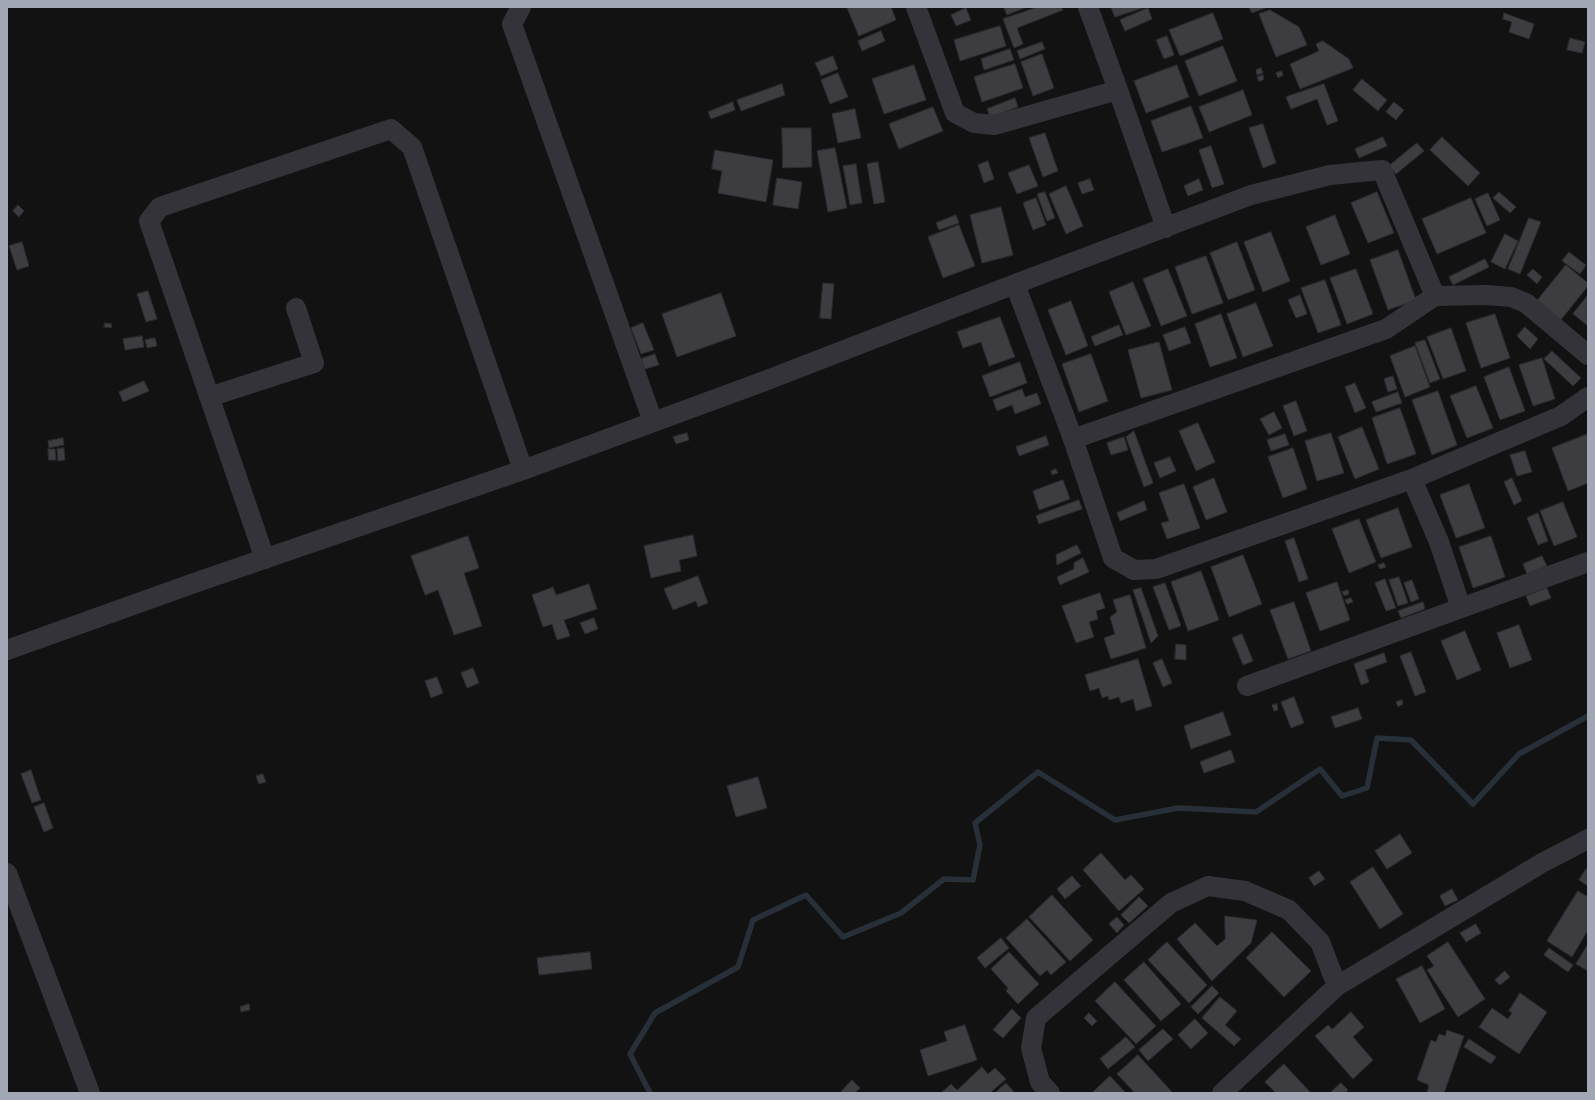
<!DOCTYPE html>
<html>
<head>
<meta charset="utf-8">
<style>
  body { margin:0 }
  #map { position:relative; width:1595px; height:1100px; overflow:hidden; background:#121213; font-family:Commissioner,sans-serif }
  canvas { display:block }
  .frame { position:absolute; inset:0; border:8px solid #a2a7b5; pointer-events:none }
</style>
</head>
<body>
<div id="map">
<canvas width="1595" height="1100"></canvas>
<div class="frame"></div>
</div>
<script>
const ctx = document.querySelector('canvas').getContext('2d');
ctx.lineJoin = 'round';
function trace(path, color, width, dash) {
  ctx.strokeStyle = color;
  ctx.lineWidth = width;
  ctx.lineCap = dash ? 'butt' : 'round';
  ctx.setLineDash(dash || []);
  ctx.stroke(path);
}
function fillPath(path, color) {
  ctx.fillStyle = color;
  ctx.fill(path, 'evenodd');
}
trace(new Path2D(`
  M 650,1093 L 630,1054 L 655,1013 L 738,967 L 753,920 L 806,895 L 843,937 L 901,913 L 944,879 L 973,880 L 980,845 L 975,823 L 1038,772 L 1115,820 L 1178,808 L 1256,812 L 1320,769 L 1342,796 L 1367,788 L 1377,738 L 1411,740 L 1473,804 L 1519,754 L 1588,716`), '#273038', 5.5);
const building = new Path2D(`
  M 847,7 L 891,7 L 896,20 L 859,36 Z
  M 1004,7 L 1027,7 L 1007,15 Z
  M 1038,7 L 1061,7 L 1063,10 L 1017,28 L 1023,44 L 1014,48 L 1003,19 Z
  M 1111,7 L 1146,7 L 1115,17 Z
  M 1249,7 L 1268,7 L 1252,13 Z
  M 966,8 L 971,20 L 956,26 L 951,15 Z
  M 1148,8 L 1152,19 L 1125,31 L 1120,20 Z
  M 1270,10 L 1299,27 L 1307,45 L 1276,57 L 1259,14 Z
  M 1213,13 L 1223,39 L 1180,56 L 1169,30 Z
  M 1504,13 L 1534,24 L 1529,39 L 1509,32 L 1512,22 L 1503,19 Z
  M 1000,26 L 1006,46 L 960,61 L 954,40 Z
  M 881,31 L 885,41 L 862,51 L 858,41 Z
  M 1167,36 L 1174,55 L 1164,59 L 1156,40 Z
  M 1570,38 L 1585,42 L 1582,53 L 1567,50 Z
  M 1323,41 L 1349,59 L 1353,68 L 1300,89 L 1290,64 L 1319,51 L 1316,44 Z
  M 1042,42 L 1045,49 L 1020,59 L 1017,51 Z
  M 1223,46 L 1237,81 L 1199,96 L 1185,61 Z
  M 1010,49 L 1014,60 L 984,70 L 981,59 Z
  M 1042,54 L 1054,88 L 1033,96 L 1021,62 Z
  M 833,56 L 838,69 L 821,76 L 815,63 Z
  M 1015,64 L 1023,88 L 982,102 L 974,77 Z
  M 914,65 L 926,100 L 884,114 L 872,79 Z
  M 1177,65 L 1189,97 L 1146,113 L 1134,81 Z
  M 1261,68 L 1263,73 L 1257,75 L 1256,70 Z
  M 1282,71 L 1283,75 L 1278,78 L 1276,73 Z
  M 838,73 L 848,97 L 830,104 L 821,80 Z
  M 1263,75 L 1264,79 L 1259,82 L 1257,77 Z
  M 1362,79 L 1387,100 L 1378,111 L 1353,90 Z
  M 782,84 L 785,95 L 741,111 L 737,100 Z
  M 1324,84 L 1338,121 L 1327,125 L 1317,99 L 1291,109 L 1286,97 Z
  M 1243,90 L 1252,115 L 1209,132 L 1199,107 Z
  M 1015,98 L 1018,107 L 990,117 L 987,109 Z
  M 733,102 L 735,110 L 711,119 L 708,112 Z
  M 1394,102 L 1404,110 L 1396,120 L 1386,112 Z
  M 1191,106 L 1203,138 L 1162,152 L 1151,121 Z
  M 933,107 L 943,131 L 899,149 L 889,124 Z
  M 855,109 L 861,138 L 838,143 L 832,114 Z
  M 1263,124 L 1276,163 L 1263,168 L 1249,128 Z
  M 782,128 L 811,128 L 812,167 L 783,168 Z
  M 1045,133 L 1058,171 L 1043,177 L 1029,138 Z
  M 1383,137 L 1387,146 L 1359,158 L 1355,149 Z
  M 1442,137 L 1480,173 L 1468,186 L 1430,150 Z
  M 1417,143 L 1424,151 L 1396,174 L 1389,166 Z
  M 1211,146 L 1224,184 L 1212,188 L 1199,150 Z
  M 835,148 L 847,208 L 828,212 L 817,151 Z
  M 715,150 L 773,160 L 766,202 L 718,193 L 722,171 L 712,169 Z
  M 988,161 L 994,179 L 984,183 L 978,165 Z
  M 878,162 L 885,202 L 874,204 L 867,164 Z
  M 856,164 L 862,203 L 850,205 L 843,166 Z
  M 1029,165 L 1038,186 L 1017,194 L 1008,173 Z
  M 777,178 L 802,182 L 798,209 L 773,205 Z
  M 1090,179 L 1094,190 L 1082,194 L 1078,183 Z
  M 1199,179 L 1203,190 L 1188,196 L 1184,186 Z
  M 1066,186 L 1083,226 L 1066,234 L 1049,194 Z
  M 1045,192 L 1055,218 L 1047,221 L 1037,194 Z
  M 1377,192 L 1394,233 L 1368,243 L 1351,203 Z
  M 1499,192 L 1516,207 L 1510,213 L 1493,198 Z
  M 1488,193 L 1500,220 L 1487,226 L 1475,199 Z
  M 1036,198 L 1046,225 L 1033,230 L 1023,203 Z
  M 1471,198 L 1486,233 L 1437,254 L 1422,219 Z
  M 18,205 L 24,211 L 19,217 L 13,211 Z
  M 1001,207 L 1013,255 L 982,263 L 970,215 Z
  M 956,215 L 959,223 L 939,230 L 936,223 Z
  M 1335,215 L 1350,254 L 1321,265 L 1306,227 Z
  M 1529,218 L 1541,222 L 1520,274 L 1508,269 Z
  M 959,225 L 975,266 L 943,278 L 928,237 Z
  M 1271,232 L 1290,281 L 1263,292 L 1244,242 Z
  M 1505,234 L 1518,241 L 1505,269 L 1491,262 Z
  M 22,242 L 29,266 L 17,270 L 9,246 Z
  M 1237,242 L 1255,290 L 1228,300 L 1210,253 Z
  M 1398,250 L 1416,300 L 1388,310 L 1370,260 Z
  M 1569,252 L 1586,265 L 1580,274 L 1562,261 Z
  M 1206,256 L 1223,303 L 1192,314 L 1175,267 Z
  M 1485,259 L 1489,267 L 1453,285 L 1449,277 Z
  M 1566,265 L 1588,283 L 1588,286 L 1560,321 L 1536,302 Z
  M 1168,269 L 1187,316 L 1161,326 L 1143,279 Z
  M 1356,269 L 1373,314 L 1347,324 L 1330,278 Z
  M 1533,269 L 1542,277 L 1537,284 L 1527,275 Z
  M 1325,280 L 1341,325 L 1318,333 L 1301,288 Z
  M 1133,282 L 1151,326 L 1126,335 L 1109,292 Z
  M 823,283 L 834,284 L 831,319 L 820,318 Z
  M 148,291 L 157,319 L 146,322 L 137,294 Z
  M 721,293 L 736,336 L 677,357 L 662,314 Z
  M 1300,295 L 1307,314 L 1296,318 L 1288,300 Z
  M 1588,295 L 1588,326 L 1573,314 Z
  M 1071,301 L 1088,346 L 1066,355 L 1048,310 Z
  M 1256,303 L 1273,346 L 1243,357 L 1227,314 Z
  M 1221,314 L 1237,358 L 1210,367 L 1195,324 Z
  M 1495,314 L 1510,358 L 1481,368 L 1466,323 Z
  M 1000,317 L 1015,357 L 989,366 L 981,342 L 963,348 L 957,332 Z
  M 105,323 L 112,324 L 111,328 L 104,327 Z
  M 643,323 L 654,350 L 641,354 L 631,328 Z
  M 1119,325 L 1123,335 L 1095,346 L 1091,337 Z
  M 1185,327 L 1191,343 L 1169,351 L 1163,335 Z
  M 1525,327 L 1538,339 L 1530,349 L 1517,336 Z
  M 1451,328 L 1466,371 L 1443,379 L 1427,337 Z
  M 142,336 L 144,347 L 125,350 L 123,339 Z
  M 155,338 L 157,346 L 147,348 L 145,340 Z
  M 1425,340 L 1440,379 L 1430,383 L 1415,343 Z
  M 1159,342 L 1172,390 L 1141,398 L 1128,350 Z
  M 1415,346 L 1430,387 L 1405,397 L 1390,356 Z
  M 1552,351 L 1581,378 L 1573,386 L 1544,359 Z
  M 655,354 L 659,365 L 645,369 L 641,359 Z
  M 1091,354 L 1108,401 L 1079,412 L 1062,364 Z
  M 1542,358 L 1555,399 L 1533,406 L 1519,365 Z
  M 1020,362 L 1027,383 L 990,397 L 982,376 Z
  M 1509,367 L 1525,411 L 1500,420 L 1484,377 Z
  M 1393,376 L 1397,389 L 1388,392 L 1384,379 Z
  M 144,381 L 149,391 L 123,402 L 119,392 Z
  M 1355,383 L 1366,408 L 1355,413 L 1345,387 Z
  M 1476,386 L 1493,428 L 1467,438 L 1450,396 Z
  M 1022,389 L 1025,397 L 1037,393 L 1041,404 L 1015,414 L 1012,405 L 997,411 L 993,400 Z
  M 1438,391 L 1457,445 L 1432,455 L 1412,400 Z
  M 1398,392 L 1402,403 L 1376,412 L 1372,402 Z
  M 1296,401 L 1307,431 L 1294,436 L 1283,406 Z
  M 1400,408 L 1416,454 L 1387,464 L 1372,418 Z
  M 1274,412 L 1282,428 L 1269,435 L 1260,419 Z
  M 1198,423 L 1215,462 L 1196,471 L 1179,431 Z
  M 1362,427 L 1379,469 L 1355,479 L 1338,437 Z
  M 1134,431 L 1153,483 L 1144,487 L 1126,437 Z
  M 687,433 L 689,440 L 676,444 L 673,437 Z
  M 1331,433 L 1344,473 L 1317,481 L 1305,441 Z
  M 1285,434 L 1289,445 L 1271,451 L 1267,440 Z
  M 1588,434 L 1588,483 L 1568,491 L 1552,448 Z
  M 1046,436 L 1049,445 L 1019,456 L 1016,447 Z
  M 1124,437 L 1128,450 L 1111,455 L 1107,443 Z
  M 63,438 L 64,445 L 49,448 L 48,441 Z
  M 64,448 L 65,460 L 58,461 L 57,449 Z
  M 1293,448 L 1307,489 L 1283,498 L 1268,457 Z
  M 48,449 L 55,449 L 56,460 L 49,460 Z
  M 1525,451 L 1532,472 L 1517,476 L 1510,455 Z
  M 1170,457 L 1176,471 L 1160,478 L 1154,463 Z
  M 1056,469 L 1058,473 L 1052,475 L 1051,471 Z
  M 1214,478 L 1227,512 L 1206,520 L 1193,487 Z
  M 1512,478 L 1522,501 L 1514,505 L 1504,482 Z
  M 1063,480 L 1070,499 L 1039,510 L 1033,491 Z
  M 1184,484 L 1200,528 L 1167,539 L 1161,523 L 1169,521 L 1159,493 Z
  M 1469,484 L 1485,528 L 1456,538 L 1440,495 Z
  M 1079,500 L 1082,509 L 1039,524 L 1036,516 Z
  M 1144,501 L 1147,510 L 1120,521 L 1117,513 Z
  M 1563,502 L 1577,537 L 1554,546 L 1540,511 Z
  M 1398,508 L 1412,547 L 1381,558 L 1366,520 Z
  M 1538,513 L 1548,541 L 1538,545 L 1527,518 Z
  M 1359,519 L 1376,562 L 1349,573 L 1332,529 Z
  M 693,535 L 697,556 L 679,560 L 681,571 L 651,578 L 644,546 Z
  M 468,536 L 479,568 L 464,573 L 482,626 L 454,635 L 438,590 L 425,595 L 411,556 Z
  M 1491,536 L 1505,577 L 1473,588 L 1459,547 Z
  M 1294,538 L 1308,579 L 1299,582 L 1285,541 Z
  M 1077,545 L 1081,553 L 1057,565 L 1056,555 Z
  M 1243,555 L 1262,604 L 1229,617 L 1211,567 Z
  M 1542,556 L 1547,566 L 1527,574 L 1523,564 Z
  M 1083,558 L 1089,572 L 1060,585 L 1057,577 L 1074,569 L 1074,563 Z
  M 1384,563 L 1386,567 L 1380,569 L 1378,565 Z
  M 1201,571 L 1219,620 L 1188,631 L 1171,582 Z
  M 698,576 L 708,603 L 698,607 L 696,601 L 673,610 L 664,589 Z
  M 1399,577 L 1408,603 L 1398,606 L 1389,580 Z
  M 1385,579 L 1396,608 L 1386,611 L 1375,583 Z
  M 1412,580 L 1419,599 L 1411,602 L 1404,583 Z
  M 1337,582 L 1350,620 L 1320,631 L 1306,593 Z
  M 1165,583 L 1181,626 L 1169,630 L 1153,587 Z
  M 589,584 L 597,609 L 564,620 L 570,636 L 557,640 L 552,624 L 543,627 L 532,595 L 553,587 L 556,595 Z
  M 1141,588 L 1158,636 L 1151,643 L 1133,590 Z
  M 1547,588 L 1551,598 L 1530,606 L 1526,596 Z
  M 1348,590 L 1349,594 L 1344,596 L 1342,592 Z
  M 1100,593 L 1105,608 L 1096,611 L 1098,619 L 1089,622 L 1094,637 L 1076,643 L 1062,606 Z
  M 1130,595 L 1146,648 L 1111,659 L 1104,638 L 1115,634 L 1110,617 L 1117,612 L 1113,600 Z
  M 1351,598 L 1353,602 L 1347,604 L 1345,600 Z
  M 1294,602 L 1311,651 L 1288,659 L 1270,610 Z
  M 1423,602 L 1425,609 L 1401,618 L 1398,611 Z
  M 594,618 L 598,629 L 585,634 L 580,623 Z
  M 1519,625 L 1532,660 L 1510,668 L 1497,633 Z
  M 1465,631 L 1481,670 L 1457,680 L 1441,641 Z
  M 1242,634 L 1253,661 L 1243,665 L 1232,638 Z
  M 1176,644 L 1186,645 L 1186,660 L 1175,659 Z
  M 1411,652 L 1426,692 L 1415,696 L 1400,656 Z
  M 1384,653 L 1387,662 L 1365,670 L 1369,682 L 1361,685 L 1354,664 Z
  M 1138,659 L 1152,706 L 1136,711 L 1133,699 L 1121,703 L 1119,697 L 1109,700 L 1108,696 L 1102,698 L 1099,688 L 1090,691 L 1085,675 Z
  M 1162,659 L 1172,683 L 1163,687 L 1153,663 Z
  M 473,668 L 479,683 L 467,688 L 461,673 Z
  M 437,677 L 443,693 L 431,698 L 425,681 Z
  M 1294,697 L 1304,723 L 1291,728 L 1281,702 Z
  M 1402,700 L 1403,704 L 1398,707 L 1396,702 Z
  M 1277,704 L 1278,710 L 1274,711 L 1272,705 Z
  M 1358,708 L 1362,719 L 1335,728 L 1331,717 Z
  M 1223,712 L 1231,735 L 1191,749 L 1184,726 Z
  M 1231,750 L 1235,762 L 1204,773 L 1200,762 Z
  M 31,770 L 41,800 L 32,803 L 21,774 Z
  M 263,774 L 266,782 L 259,784 L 256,776 Z
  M 758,777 L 767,808 L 736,817 L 727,786 Z
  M 44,803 L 53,828 L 44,832 L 34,807 Z
  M 1400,834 L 1412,853 L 1387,869 L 1375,851 Z
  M 1101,853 L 1125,880 L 1131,875 L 1144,889 L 1119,911 L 1083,870 Z
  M 1373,867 L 1403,914 L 1380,929 L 1350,882 Z
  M 1586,869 L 1588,870 L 1588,886 L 1579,880 Z
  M 1319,871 L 1325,879 L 1314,886 L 1309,878 Z
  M 1072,876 L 1081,886 L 1065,899 L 1057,889 Z
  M 1452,889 L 1458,900 L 1445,906 L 1440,896 Z
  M 1578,891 L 1588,897 L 1588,930 L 1572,957 L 1547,941 Z
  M 1052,895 L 1093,940 L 1070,961 L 1029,917 Z
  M 1139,897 L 1148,906 L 1129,923 L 1121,915 Z
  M 1225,916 L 1257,920 L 1251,943 L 1212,981 L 1177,939 L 1195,923 L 1217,946 L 1225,939 Z
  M 1117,917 L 1124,925 L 1117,933 L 1109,924 Z
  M 1027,919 L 1066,962 L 1051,975 L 1047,970 L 1040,976 L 1006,938 Z
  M 1476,924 L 1481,933 L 1466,942 L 1460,933 Z
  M 1272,932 L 1311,971 L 1284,997 L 1246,958 Z
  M 1001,938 L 1009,948 L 985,968 L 977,958 Z
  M 1167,942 L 1207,985 L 1189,1003 L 1148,960 Z
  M 1448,942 L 1485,999 L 1458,1017 L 1427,970 L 1434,966 L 1427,956 Z
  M 1588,944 L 1588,971 L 1576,964 Z
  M 1549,948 L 1573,965 L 1568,972 L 1544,955 Z
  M 590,952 L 592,969 L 539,975 L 537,958 Z
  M 1009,952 L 1039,984 L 1018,1004 L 1006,991 L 1008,988 L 991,969 Z
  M 1144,962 L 1181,1004 L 1161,1021 L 1124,980 Z
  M 1422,966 L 1445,1009 L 1420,1023 L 1396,979 Z
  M 1505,971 L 1510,977 L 1500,985 L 1495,980 Z
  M 1115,982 L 1156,1026 L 1136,1044 L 1095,1001 Z
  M 1212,986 L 1219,993 L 1198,1014 L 1191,1007 Z
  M 1520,993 L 1547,1012 L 1519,1054 L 1479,1027 L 1492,1008 L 1508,1019 L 1512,1013 L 1509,1011 Z
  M 1220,997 L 1237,1011 L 1225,1025 L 1241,1039 L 1234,1046 L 1202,1018 Z
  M 249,1004 L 250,1010 L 241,1012 L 240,1007 Z
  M 1012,1009 L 1021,1018 L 1003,1038 L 993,1030 Z
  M 1351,1012 L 1364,1027 L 1353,1037 L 1373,1060 L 1353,1079 L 1315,1036 L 1328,1025 L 1332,1029 Z
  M 1089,1013 L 1097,1021 L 1092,1026 L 1084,1018 Z
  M 1195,1019 L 1208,1033 L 1191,1049 L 1178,1035 Z
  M 965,1025 L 977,1060 L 928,1076 L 920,1050 L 947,1041 L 944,1032 Z
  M 1163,1029 L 1173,1039 L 1148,1061 L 1139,1050 Z
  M 1447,1030 L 1464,1036 L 1444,1093 L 1427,1093 L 1429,1085 L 1417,1080 L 1431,1040 L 1436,1042 L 1439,1034 L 1445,1036 Z
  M 1126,1037 L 1135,1047 L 1108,1069 L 1100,1059 Z
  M 1469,1039 L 1496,1057 L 1491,1064 L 1464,1047 Z
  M 1138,1055 L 1173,1093 L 1135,1093 L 1117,1074 Z
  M 1284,1064 L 1311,1093 L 1276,1093 L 1265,1082 Z
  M 982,1067 L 988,1074 L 995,1068 L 1006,1079 L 990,1093 L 941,1093 L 951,1084 L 957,1090 Z
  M 1110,1076 L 1126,1093 L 1092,1093 Z
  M 852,1080 L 860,1088 L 855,1093 L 840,1093 Z
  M 1006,1083 L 1015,1093 L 995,1093 Z
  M 1341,1083 L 1348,1090 L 1345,1093 L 1330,1093 Z`);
fillPath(building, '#3c3c41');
trace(building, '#2c2c30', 1);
trace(new Path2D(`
  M 521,7 L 512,24 L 653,422
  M 916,7 L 955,113 L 974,123 L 995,125 L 1118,90 L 1166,228
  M 1088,7 L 1118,90
  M 1435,296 L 1486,295 L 1511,297 L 1526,303 L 1588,355
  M 209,397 L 314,363 L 296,308
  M 1073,439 L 1113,558 L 1134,570 L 1156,569 L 1412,479 L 1561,416 L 1588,397
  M 1412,479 L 1439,542 L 1461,608 L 1588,562
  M 265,559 L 149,221 L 160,207 L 391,129 L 412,147 L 523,470
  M 7,650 L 197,582 L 523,470 L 762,382 L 1015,284 L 1251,195 L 1330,175 L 1382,170 L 1435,296 L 1386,329 L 1073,439 L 1015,284
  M 1247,686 L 1461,608
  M 7,873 L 90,1093
  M 1050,1093 L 1040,1082 L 1031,1048 L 1036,1018 L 1171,903 L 1208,886 L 1245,891 L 1289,910 L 1320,942 L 1337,986
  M 1222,1093 L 1337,986 L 1542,863 L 1588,839`), '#333339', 20);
</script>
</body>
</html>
